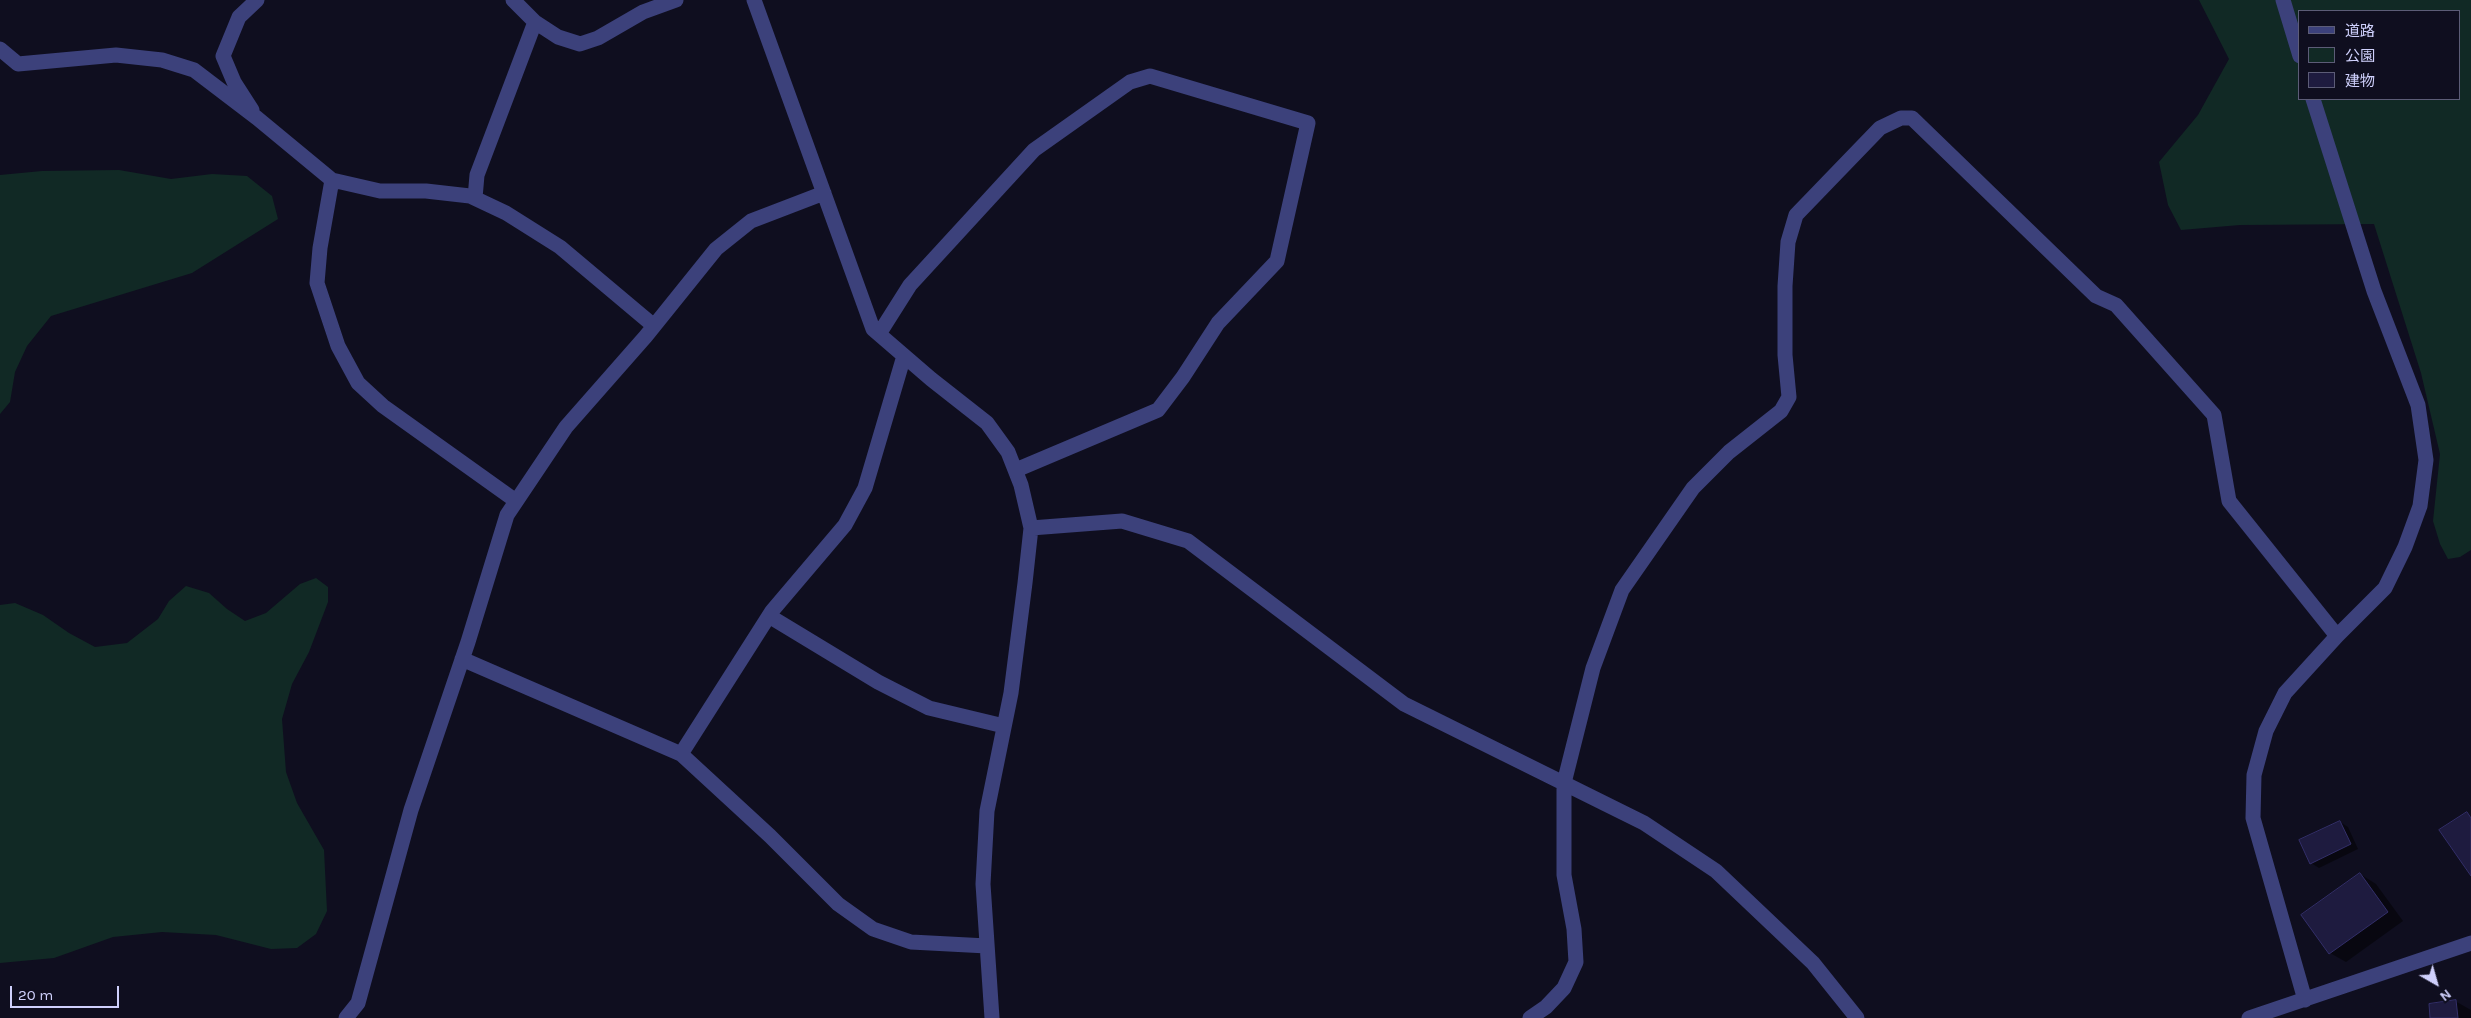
<!DOCTYPE html>
<html>
<head>
<meta charset="utf-8">
<style>
  body { margin:0 }
  #map { position:relative; width:2471px; height:1018px; overflow:hidden; background:#0f0e1f; font-family:Karla,"Noto Sans JP",sans-serif }
  canvas { display:block }
  .legend { position:absolute; left:2298px; top:10px; width:162px; height:90px; box-sizing:border-box; background:#0f0e1f; border:1px solid #5c5c77; margin:0; padding:6px 9px; list-style:none; font-size:15px; color:#cfd0fc }
  .legend li { display:flex; align-items:center; gap:10px; height:25px }
  .legend b { width:25px; border:1px solid #5c5c77 }
  .north { position:absolute; left:2411px; top:958px; width:50px; height:50px; -webkit-text-stroke:4px #0f0e1f; paint-order:stroke; rotate:142deg; font-size:14px; font-weight:700; line-height:20px; text-align:center; color:#cfd0fc }
  .north::after { content:''; display:block; margin:auto; width:18px; height:22px; background:#cfd0fc; clip-path:polygon(50% 0,100% 100%,50% 72%,0 100%) }
  .scale { position:absolute; left:10px; top:986px; width:109px; height:22px; box-sizing:border-box; border:2px solid #cfd0fc; border-top:0; padding-left:6px; font-size:15px; line-height:18px; white-space:nowrap; color:#cfd0fc; -webkit-text-stroke:4px #0f0e1f; paint-order:stroke }
</style>
</head>
<body>
<div id="map">
<canvas width="2471" height="1018"></canvas>
<ul class="legend">
<li><b style="height:6px;background:#3c417b"></b>道路</li>
<li><b style="height:14px;background:#112925"></b>公園</li>
<li><b style="height:14px;background:#1e1b3f"></b>建物</li>
</ul>
<div class="north">N</div>
<div class="scale">20 m</div>
</div>
<script>
const ctx = document.querySelector('canvas').getContext('2d');
ctx.lineJoin = 'round';
function fillPath(path, color) {
  ctx.fillStyle = color;
  ctx.fill(path, 'evenodd');
}
function trace(path, color, width, dash) {
  ctx.strokeStyle = color;
  ctx.lineWidth = width;
  ctx.lineCap = dash ? 'butt' : 'round';
  ctx.setLineDash(dash || []);
  ctx.stroke(path);
}
fillPath(new Path2D(`
  M 2199,0 L 2471,0 L 2471,550 L 2460,557 L 2448,559 L 2440,544 L 2433,521 L 2440,454 L 2421,373 L 2374,224 L 2240,225 L 2181,230 L 2168,205 L 2159,162 L 2198,115 L 2229,59 ZM 2300,11 L 2460,11 L 2460,99 L 2300,99 Z
  M 119,170 L 171,179 L 212,174 L 247,176 L 272,196 L 278,219 L 192,273 L 51,316 L 27,346 L 15,372 L 10,402 L 0,414 L 0,175 L 42,171 Z
  M 316,578 L 328,587 L 328,602 L 309,652 L 292,684 L 282,719 L 286,772 L 297,803 L 324,850 L 327,911 L 316,934 L 297,948 L 271,949 L 216,935 L 162,932 L 113,937 L 54,958 L 0,963 L 0,605 L 15,603 L 43,615 L 69,633 L 95,647 L 127,643 L 158,619 L 169,601 L 186,586 L 209,593 L 227,609 L 245,621 L 266,613 L 300,584 Z`), '#112925');
fillPath(new Path2D(`
  M 2340,822 L 2348,827 L 2358,849 L 2319,868 L 2311,863 Z
  M 2360,874 L 2376,884 L 2403,921 L 2346,962 L 2330,953 Z
  M 2455,1001 L 2471,1010 L 2471,1018 L 2432,1018 Z`), '#0007');
const building = new Path2D(`
  M 2467,812 L 2471,818 L 2471,876 L 2439,830 Z
  M 2340,821 L 2351,844 L 2310,864 L 2299,840 Z
  M 2360,873 L 2388,912 L 2329,954 L 2301,915 Z
  M 2456,1000 L 2458,1018 L 2430,1018 L 2429,1004 Z`);
fillPath(building, '#1e1b3f');
trace(building, '#332f69', 1);
trace(new Path2D(`
  M 754,0 L 873,329 L 931,379 L 987,423 L 1008,452 L 1021,485 L 1031,528 L 1025,583 L 1011,693 L 987,811 L 983,884 L 992,1018
  M 2283,0 L 2300,56
  M 535,22 L 558,37 L 580,44 L 598,38 L 643,12 L 676,0
  M 0,49 L 18,64 L 116,55 L 162,60 L 194,70 L 257,118 L 332,180 L 380,191 L 426,191 L 470,196 L 506,213 L 560,247 L 654,326
  M 252,110 L 234,82 L 223,56 L 239,17 L 257,0
  M 332,180 L 320,248 L 317,283 L 338,346 L 358,383 L 383,406 L 516,501
  M 475,198 L 477,175 L 535,22 L 513,0
  M 879,334 L 910,285 L 1034,150 L 1130,82 L 1150,76 L 1308,123 L 1277,261 L 1218,323 L 1183,377 L 1158,410 L 1016,470
  M 1031,528 L 1122,521 L 1188,541 L 1404,704 L 1644,823 L 1716,871 L 1813,963 L 1857,1018
  M 769,616 L 878,682 L 929,708 L 1004,726
  M 462,659 L 681,754 L 770,836 L 838,904 L 873,929 L 911,942 L 987,946
  M 681,754 L 772,611 L 845,525 L 865,488 L 904,356
  M 2305,1000 L 2253,818 L 2254,775 L 2266,731 L 2285,693 L 2337,636 L 2385,588 L 2405,547 L 2420,506 L 2426,460 L 2418,405 L 2374,291 L 2313,99
  M 346,1018 L 358,1003 L 411,810 L 468,642 L 507,515 L 566,427 L 646,336 L 716,249 L 751,221 L 824,193
  M 1530,1018 L 1546,1007 L 1564,988 L 1576,962 L 1574,929 L 1564,875 L 1564,783 L 1593,668 L 1622,590 L 1693,488 L 1729,452 L 1781,411 L 1789,397 L 1785,355 L 1785,286 L 1788,242 L 1796,215 L 1880,128 L 1901,118 L 1912,118 L 2096,296 L 2116,305 L 2214,415 L 2229,501 L 2337,636
  M 2249,1018 L 2471,943`), '#3c417b', 15);
</script>
</body>
</html>
